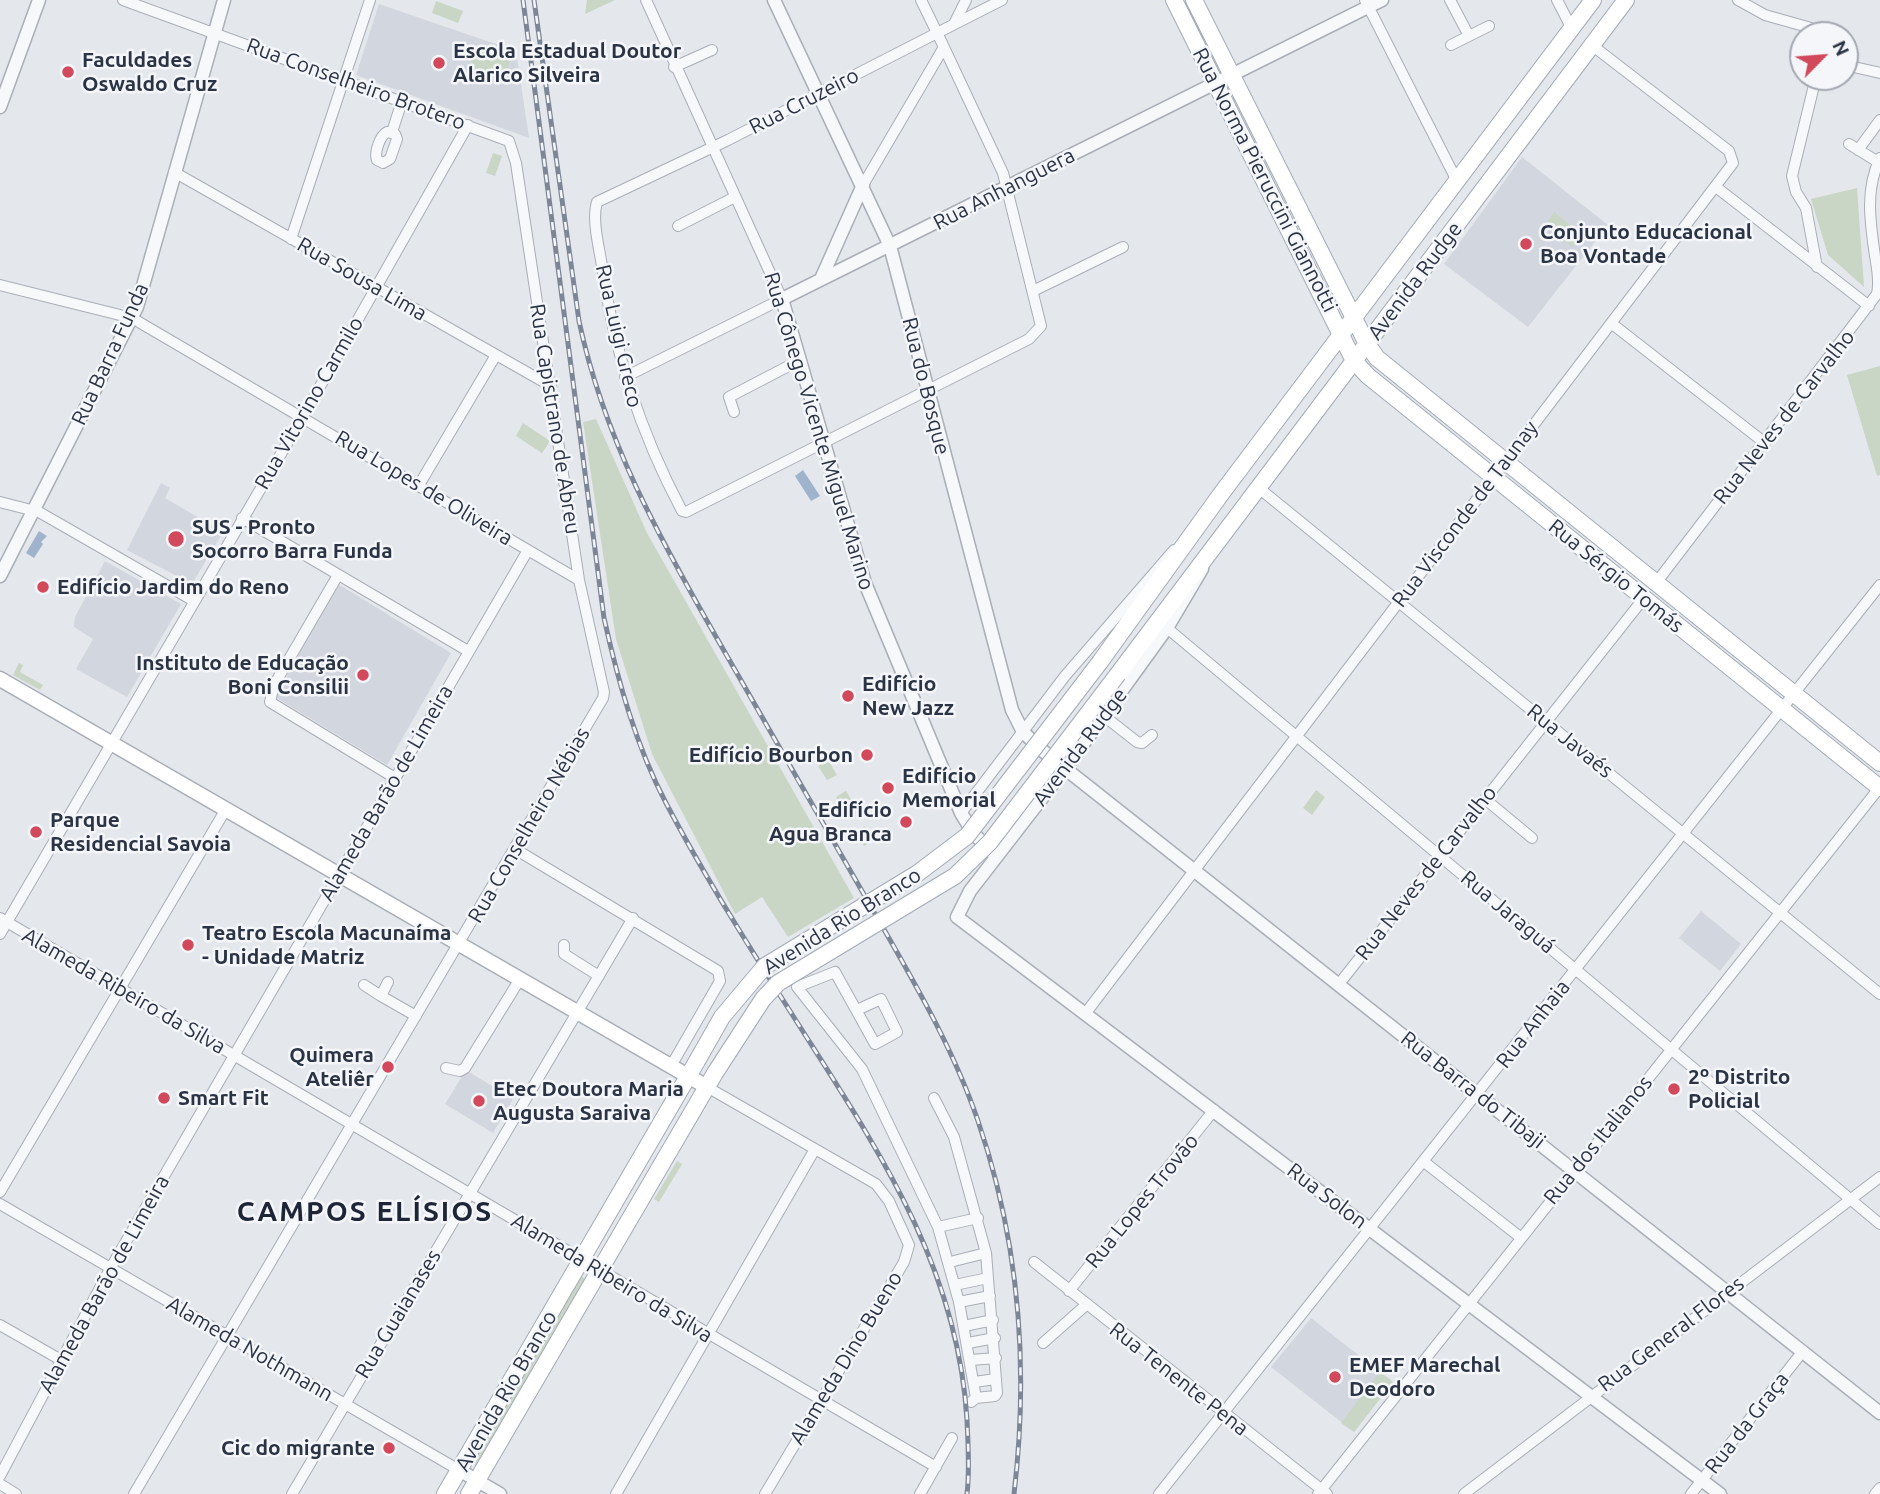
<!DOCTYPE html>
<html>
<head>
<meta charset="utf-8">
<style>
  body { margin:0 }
  #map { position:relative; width:1880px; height:1494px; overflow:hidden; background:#e4e7ec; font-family:Ubuntu,sans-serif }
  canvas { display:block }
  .north { position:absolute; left:1789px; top:21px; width:70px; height:70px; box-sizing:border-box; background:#f4f6f9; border:2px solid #a4a8b1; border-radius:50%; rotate:65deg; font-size:19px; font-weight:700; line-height:28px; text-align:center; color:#2b3445 }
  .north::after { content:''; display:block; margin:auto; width:24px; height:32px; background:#d1495b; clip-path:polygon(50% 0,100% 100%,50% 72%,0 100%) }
</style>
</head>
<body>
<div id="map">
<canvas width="1880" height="1494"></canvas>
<div class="north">N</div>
</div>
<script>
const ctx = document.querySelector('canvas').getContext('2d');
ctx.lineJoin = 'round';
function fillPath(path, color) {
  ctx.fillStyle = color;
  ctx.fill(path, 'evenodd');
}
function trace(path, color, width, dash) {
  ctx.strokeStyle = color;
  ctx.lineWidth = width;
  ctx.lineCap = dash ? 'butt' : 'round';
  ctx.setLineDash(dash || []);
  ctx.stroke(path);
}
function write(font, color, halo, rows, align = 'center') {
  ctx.font = font + ' Ubuntu,sans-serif';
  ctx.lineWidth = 5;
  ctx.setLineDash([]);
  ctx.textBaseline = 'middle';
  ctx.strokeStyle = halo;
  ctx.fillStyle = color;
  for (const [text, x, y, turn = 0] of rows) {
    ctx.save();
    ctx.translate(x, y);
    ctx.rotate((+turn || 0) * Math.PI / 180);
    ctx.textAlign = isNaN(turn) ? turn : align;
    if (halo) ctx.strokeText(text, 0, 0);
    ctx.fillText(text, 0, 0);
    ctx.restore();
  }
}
fillPath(new Path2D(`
  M 379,4 L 516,51 L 529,138 L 356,75 Z
  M 1522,157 L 1608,225 L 1528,327 L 1444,264 Z
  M 161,483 L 170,488 L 165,498 L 223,532 L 192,584 L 127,550 Z
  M 105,561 L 181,604 L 127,697 L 76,669 L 93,639 L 74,627 L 75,617 Z
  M 338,584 L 451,653 L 387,765 L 275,697 Z
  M 1701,911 L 1741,944 L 1720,971 L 1679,938 Z
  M 466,1070 L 513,1099 L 493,1133 L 445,1104 Z
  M 1311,1318 L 1393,1382 L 1354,1432 L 1271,1367 Z`), '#d2d6de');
fillPath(new Path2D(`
  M 587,0 L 615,0 L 585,14 Z
  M 436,1 L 463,11 L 458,23 L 432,13 Z
  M 477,48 L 510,60 L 504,79 L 470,67 Z
  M 493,153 L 502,156 L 495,176 L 486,173 Z
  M 1857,188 L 1864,287 L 1828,255 L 1811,199 Z
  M 1554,212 L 1581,234 L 1572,247 L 1545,225 Z
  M 1880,366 L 1880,475 L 1877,476 L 1847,375 Z
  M 596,419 L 647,533 L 854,898 L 788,937 L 762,897 L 735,914 L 652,754 L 616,639 L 583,422 Z
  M 523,423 L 550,441 L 542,453 L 516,436 Z
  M 19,663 L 23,665 L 20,672 L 43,685 L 40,690 L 13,675 Z
  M 828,760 L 837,775 L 827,780 L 818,766 Z
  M 1316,790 L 1325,797 L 1312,815 L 1303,808 Z
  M 846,791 L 855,806 L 845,812 L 836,797 Z
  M 865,826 L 873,841 L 864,846 L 855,831 Z
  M 677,1161 L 682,1164 L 659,1202 L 654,1199 Z
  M 579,1275 L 587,1280 L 476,1466 L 470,1462 Z
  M 1380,1372 L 1393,1382 L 1354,1432 L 1341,1423 Z`), '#c9d6c5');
fillPath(new Path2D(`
  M 803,470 L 820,496 L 811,501 L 795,476 Z
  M 39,531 L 47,536 L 41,542 L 43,544 L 34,558 L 26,553 Z`), '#9fb4cc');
const minor = new Path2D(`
  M 123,0 L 509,141 L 516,163 L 579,580 L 604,692 L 603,698 L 134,1494
  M 921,0 L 942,43 L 1003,173 L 1041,326 L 1029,339 L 686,512 L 682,511 C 640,432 613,350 601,260 C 598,243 592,218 597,202 L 728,140 L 937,33 L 1002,0
  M 1365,0 L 1457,181
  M 1450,0 L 1469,36
  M 1557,0 L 1572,29
  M 1738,0 L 1765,15 L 1811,28 L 1821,35
  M 954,24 L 966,0
  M 1451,45 L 1489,26
  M 1845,65 L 1880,73
  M 674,67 L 712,50
  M 1816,77 L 1792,176 L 1796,192 L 1806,208 L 1817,267
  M 387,132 L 395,134 L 397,139 L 390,159 L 383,163 L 377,160 C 374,152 380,136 387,132 Z
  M 392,132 L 402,101
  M 1849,144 L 1878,162
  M 1858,150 L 1880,120
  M 174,172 L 551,386
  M 863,185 L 944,47
  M 1716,187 L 1869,306
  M 678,226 L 735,197
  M 291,239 L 370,0
  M 0,285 L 132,318 L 579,580
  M 1033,291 L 1123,247
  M 1611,323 L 1765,443
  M 625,377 L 782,299 L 646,0
  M 734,412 L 729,397 L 800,360
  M 419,485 L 496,355
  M 1260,489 L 1880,994
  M 0,502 L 39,512 L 194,601
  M 242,518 L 468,651
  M 338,575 L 274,685 L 270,702 L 395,778
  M 1656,583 L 1877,294 C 1880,281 1877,268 1875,256 C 1870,221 1865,190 1880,158
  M 1167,628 L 1880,1224
  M 1104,716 L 1137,742 L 1142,743 L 1152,735
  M 1485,799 L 1532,838
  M 961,813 L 1065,676 L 1174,550
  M 515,849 L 718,971 L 720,981 L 671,1066
  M 0,918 L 936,1467
  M 0,934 L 309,406 L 468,125
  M 564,945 L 564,954 L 599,976
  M 388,982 L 381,996 L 416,1016
  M 1339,984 L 1644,598
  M 364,985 L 381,996
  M 857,1010 L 881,999 L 897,1032 L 875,1044 L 835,972 L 797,987 L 862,1069 L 938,1227 L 959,1302 L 976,1398 L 971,1402
  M 1085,1014 L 1733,163 L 1729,151 L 1593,46
  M 446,1068 L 460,1071 L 465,1068 L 520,979
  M 707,1087 L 876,1184 L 889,1201 L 909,1245 L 904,1262 L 765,1494
  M 934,1098 L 954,1137 L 986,1253 L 997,1393 L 995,1396 L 976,1398
  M 1423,1161 L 1520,1237
  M 0,1192 L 226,809
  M 0,1204 L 459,1470
  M 938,1227 L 978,1218
  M 950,1262 L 986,1253
  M 1034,1262 L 1327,1494
  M 955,1285 L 988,1278
  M 1069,1291 L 1214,1110
  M 959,1302 L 990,1296
  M 0,1325 L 61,1360
  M 964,1326 L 993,1320
  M 968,1343 L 995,1338
  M 1043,1343 L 1086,1305
  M 971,1360 L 996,1358
  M 974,1382 L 996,1379
  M 0,1476 L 110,1269 L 528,550
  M 0,1484 L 16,1494
  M 292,1494 L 633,918
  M 616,1494 L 815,1149
  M 920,1494 L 952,1438
  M 1159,1494 L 1880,585
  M 1318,1494 L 1880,787
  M 1464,1494 L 1880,1177
  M 1691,1494 L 1803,1351
  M 1875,1494 L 1880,1488`);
const tertiary = new Path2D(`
  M 774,0 L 890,246 L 1012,710 L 1023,732 L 1043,751 L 1880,1413
  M 0,107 L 39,0
  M 821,279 L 863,185
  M 1202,569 L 1167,628 L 1073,758 L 970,891 L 957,917 L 1720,1494
  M 0,576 L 137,307 L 224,0
  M 992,852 L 974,834 L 961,813 L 865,583 L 782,299 L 1382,0
  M 459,1470 L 500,1494`);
const secondary = new Path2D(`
  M 0,679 L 707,1087`);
const primary = new Path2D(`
  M 1174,0 L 1354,361 L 1368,376 L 1880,788
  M 1194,0 L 1367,344 L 1377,358 L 1880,763
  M 1100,662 L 1221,494 L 1593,0
  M 1118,674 L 1626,0
  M 445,1494 L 697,1061
  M 469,1494 L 715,1073`);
trace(minor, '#a9aeb7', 12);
trace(tertiary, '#a9aeb7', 15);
trace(secondary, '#a9aeb7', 17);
trace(primary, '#a3abb8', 18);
trace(minor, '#f7f8fa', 10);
trace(tertiary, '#f7f8fa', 12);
trace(secondary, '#fff', 14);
trace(primary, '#fff', 16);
const rail = new Path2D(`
  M 523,0 L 604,618 C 618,681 636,746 666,803 C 707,881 755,956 802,1030 C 881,1154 958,1269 967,1420 C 968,1445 970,1469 967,1494
  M 534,0 L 579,321 C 604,439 660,539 719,642 C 768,728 817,813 866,898 C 907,970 951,1042 978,1121 C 1019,1241 1029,1368 1014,1494`);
trace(rail, '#7d8696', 5);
trace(rail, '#f4f6f9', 2.5, [8]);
const primaryBridge = new Path2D(`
  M 697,1061 L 722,1017 L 765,966 L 918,873 L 967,836 L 1100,662
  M 715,1073 L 763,999 L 778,983 L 955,876 L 990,842 L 1118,674`);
trace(primaryBridge, '#a3abb8', 18, []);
trace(primaryBridge, '#fff', 16);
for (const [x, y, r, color] of [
  [439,63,7,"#d1495b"],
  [68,72,7,"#d1495b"],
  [1526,244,7,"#d1495b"],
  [176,539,9,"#d1495b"],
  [43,587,7,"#d1495b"],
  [363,675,7,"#d1495b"],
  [848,696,7,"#d1495b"],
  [867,755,7,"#d1495b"],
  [888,788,7,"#d1495b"],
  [906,822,7,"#d1495b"],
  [36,832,7,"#d1495b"],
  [188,945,7,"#d1495b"],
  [388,1067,7,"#d1495b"],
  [1674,1089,7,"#d1495b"],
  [164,1098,7,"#d1495b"],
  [479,1101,7,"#d1495b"],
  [1335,1377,7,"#d1495b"],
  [389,1448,7,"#d1495b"]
]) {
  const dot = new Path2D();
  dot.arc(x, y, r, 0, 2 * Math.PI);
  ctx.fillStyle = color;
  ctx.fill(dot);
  trace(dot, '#f4f6f9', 2.5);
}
write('bold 21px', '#2b3445', '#f4f6f9', [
  ["Escola Estadual Doutor",453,51],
  ["Alarico Silveira",453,75],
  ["Faculdades",82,60],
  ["Oswaldo Cruz",82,84],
  ["Conjunto Educacional",1540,232],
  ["Boa Vontade",1540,256],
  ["SUS - Pronto",192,527],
  ["Socorro Barra Funda",192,551],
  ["Edifício Jardim do Reno",57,587],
  ["Instituto de Educação",349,663,"right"],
  ["Boni Consilii",349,687,"right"],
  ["Edifício",862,684],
  ["New Jazz",862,708],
  ["Edifício Bourbon",853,755,"right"],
  ["Edifício",902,776],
  ["Memorial",902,800],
  ["Edifício",892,810,"right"],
  ["Agua Branca",892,834,"right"],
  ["Parque",50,820],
  ["Residencial Savoia",50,844],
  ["Teatro Escola Macunaíma",202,933],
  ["- Unidade Matriz",202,957],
  ["Quimera",374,1055,"right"],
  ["Ateliêr",374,1079,"right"],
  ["2º Distrito",1688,1077],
  ["Policial",1688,1101],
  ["Etec Doutora Maria",493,1089],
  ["Augusta Saraiva",493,1113],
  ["Smart Fit",178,1098],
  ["EMEF Marechal",1349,1365],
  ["Deodoro",1349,1389],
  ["Cic do migrante",375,1448,"right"]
], 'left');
write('21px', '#2b3445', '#f4f6f9', [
  ["Rua Conselheiro Brotero",356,84,20],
  ["Rua Cruzeiro",804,101,-27],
  ["Rua Norma Pieruccini Giannotti",1265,180,63],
  ["Rua Anhanguera",1004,189,-27],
  ["Rua Sousa Lima",362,279,30],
  ["Avenida Rudge",1415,281,-53],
  ["Rua Luigi Greco",619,336,77],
  ["Rua Barra Funda",110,354,-65],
  ["Rua do Bosque",926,386,76],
  ["Rua Vitorino Carmilo",309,403,-60],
  ["Rua Neves de Carvalho",1784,417,-52],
  ["Rua Capistrano de Abreu",555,419,81],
  ["Rua Cônego Vicente Miguel Marino",819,431,73],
  ["Rua Lopes de Oliveira",424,488,31],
  ["Rua Visconde de Taunay",1465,514,-53],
  ["Rua Sérgio Tomás",1616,576,39],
  ["Rua Javaés",1570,741,39],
  ["Avenida Rudge",1080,747,-53],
  ["Alameda Barão de Limeira",386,793,-60],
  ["Rua Conselheiro Nébias",529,825,-60],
  ["Rua Neves de Carvalho",1426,873,-52],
  ["Rua Jaraguá",1508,912,40],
  ["Avenida Rio Branco",842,921,-32],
  ["Alameda Ribeiro da Silva",124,991,30],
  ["Rua Anhaia",1533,1024,-52],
  ["Rua Barra do Tibaji",1473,1090,38],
  ["Rua dos Italianos",1598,1140,-51],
  ["Rua Solon",1327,1196,37],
  ["Rua Lopes Trovão",1142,1201,-51],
  ["Alameda Ribeiro da Silva",612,1278,31],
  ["Alameda Barão de Limeira",104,1284,-61],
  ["Rua Guaianases",398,1314,-59],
  ["Rua General Flores",1671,1334,-37],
  ["Alameda Nothmann",250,1349,30],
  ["Alameda Dino Bueno",846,1358,-59],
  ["Rua Tenente Pena",1179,1379,38],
  ["Avenida Rio Branco",506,1391,-60],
  ["Rua da Graça",1747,1423,-52]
]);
ctx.letterSpacing = '2px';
write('bold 28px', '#1d2536', '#f4f6f9', [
  ["CAMPOS ELÍSIOS",365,1212]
]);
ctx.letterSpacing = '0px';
</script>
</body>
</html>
